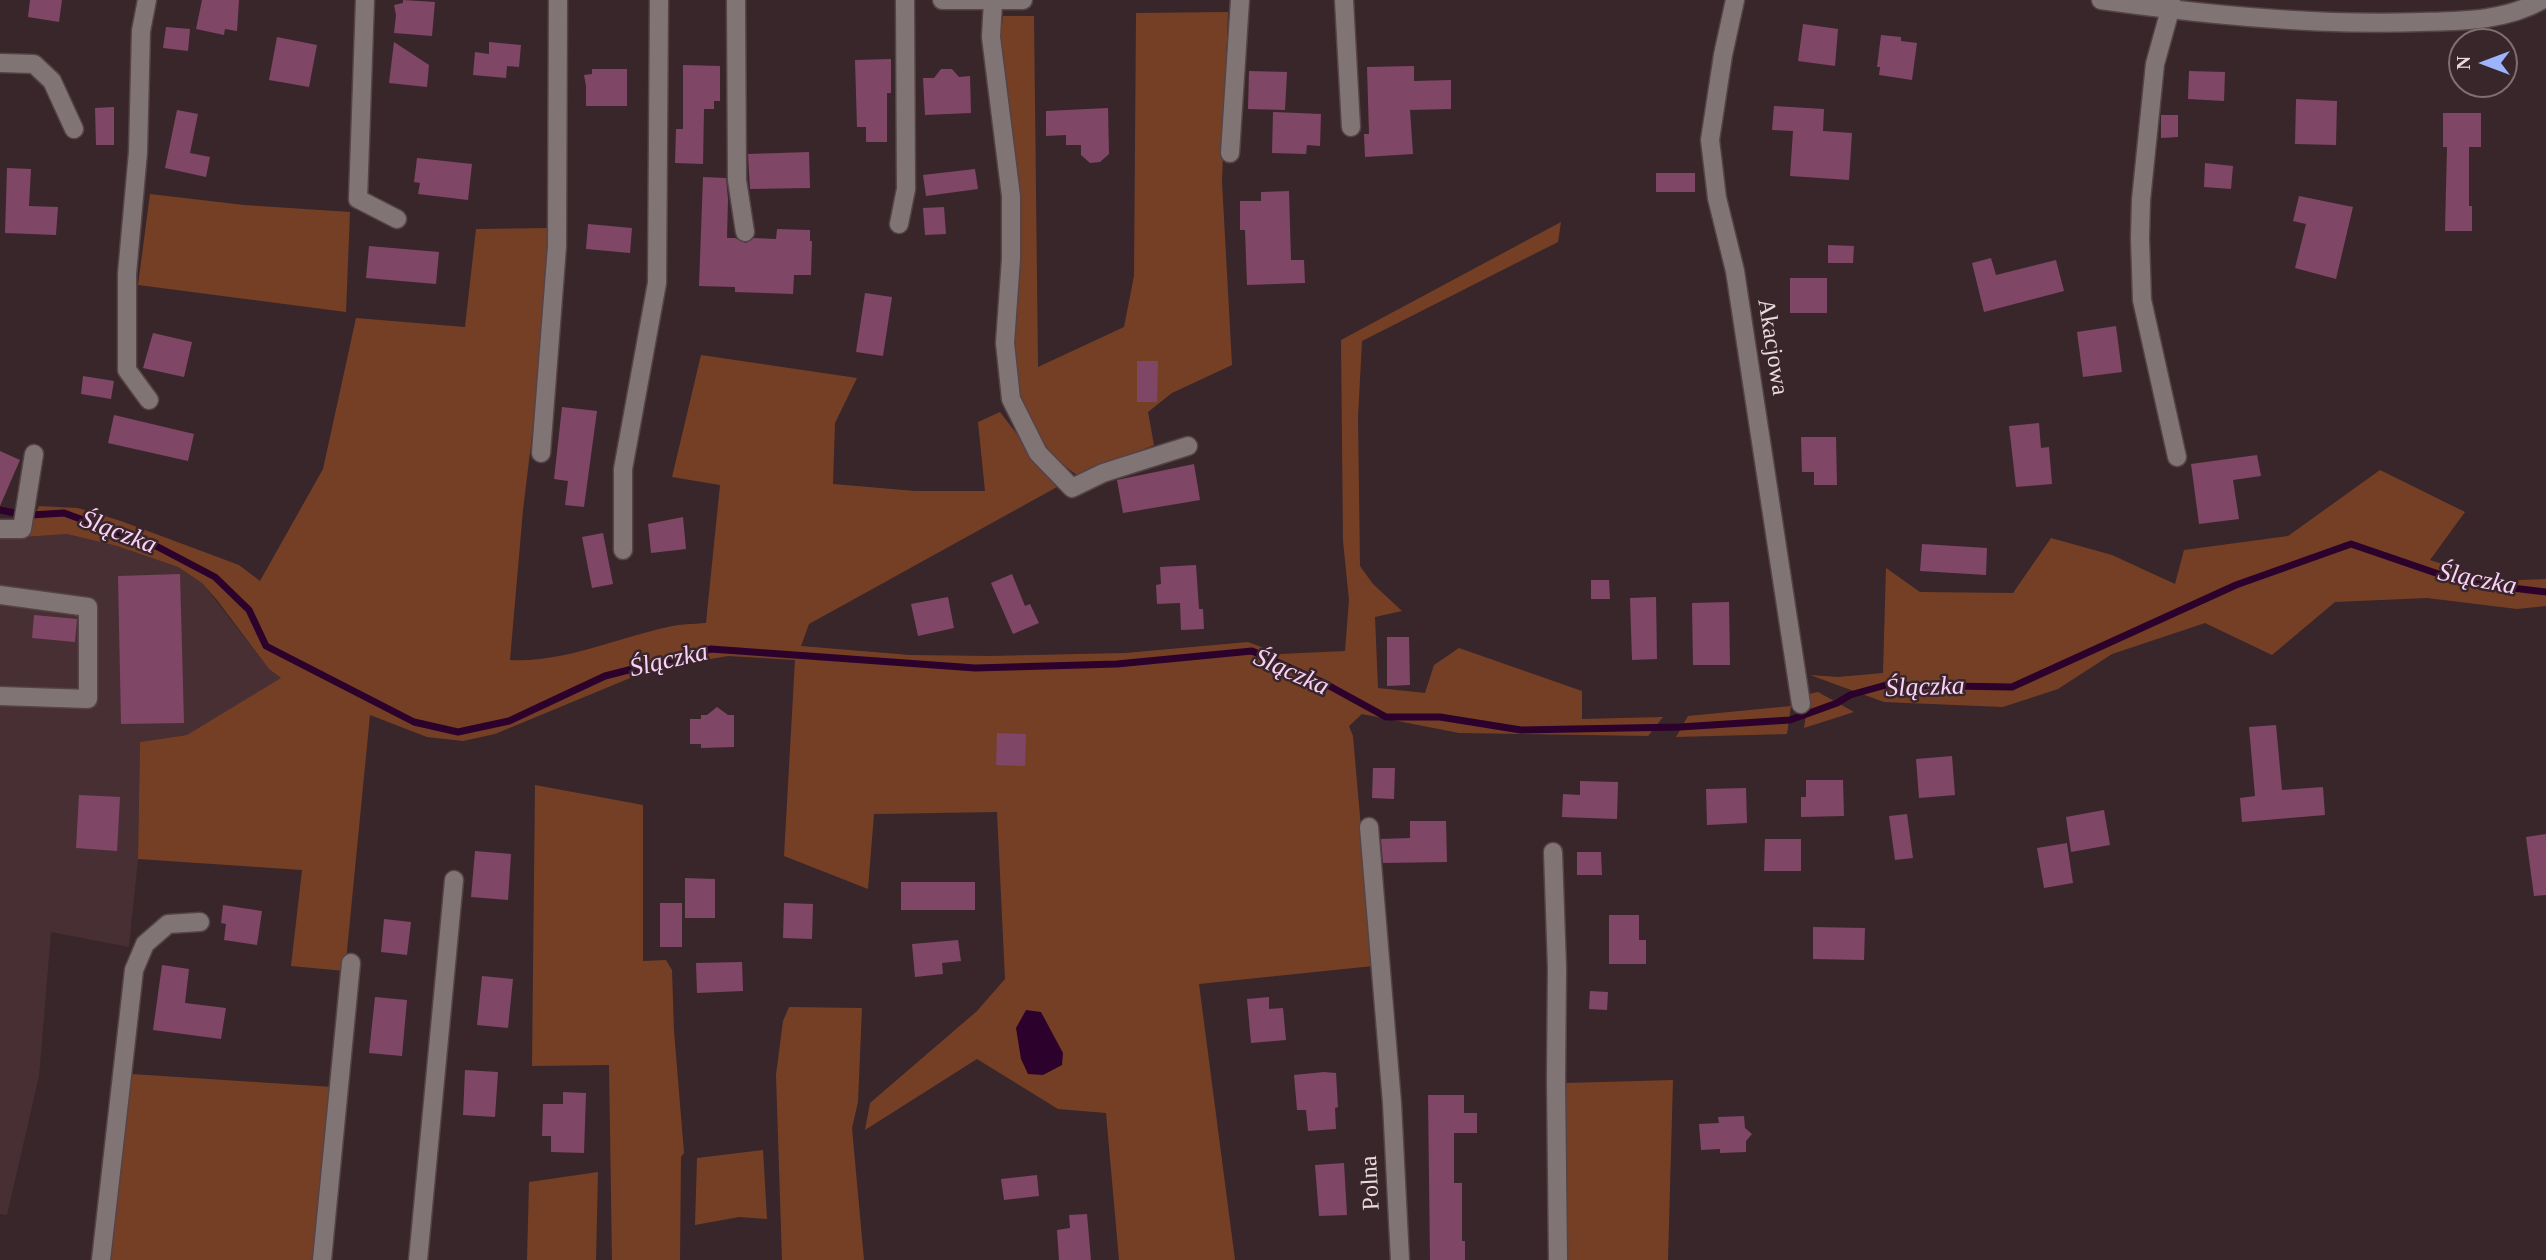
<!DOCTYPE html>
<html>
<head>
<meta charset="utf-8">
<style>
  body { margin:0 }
  #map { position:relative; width:2546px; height:1260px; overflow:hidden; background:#39262a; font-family:Georgia,serif }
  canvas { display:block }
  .north { position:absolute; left:2448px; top:28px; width:70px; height:70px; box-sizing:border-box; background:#39262a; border:2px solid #7f6e72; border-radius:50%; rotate:270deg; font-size:19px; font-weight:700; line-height:28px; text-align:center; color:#e8dbdd }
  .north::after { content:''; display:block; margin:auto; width:24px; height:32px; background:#9bb4fd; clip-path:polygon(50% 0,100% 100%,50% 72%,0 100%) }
</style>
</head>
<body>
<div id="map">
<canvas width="2546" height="1260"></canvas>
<div class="north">N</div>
</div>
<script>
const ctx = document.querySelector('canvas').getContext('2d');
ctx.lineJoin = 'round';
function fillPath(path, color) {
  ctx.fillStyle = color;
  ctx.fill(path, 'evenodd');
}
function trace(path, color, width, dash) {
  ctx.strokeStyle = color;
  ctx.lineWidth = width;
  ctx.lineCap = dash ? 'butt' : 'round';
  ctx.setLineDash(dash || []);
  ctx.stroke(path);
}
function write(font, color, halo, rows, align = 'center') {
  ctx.font = font + ' Georgia,serif';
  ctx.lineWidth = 5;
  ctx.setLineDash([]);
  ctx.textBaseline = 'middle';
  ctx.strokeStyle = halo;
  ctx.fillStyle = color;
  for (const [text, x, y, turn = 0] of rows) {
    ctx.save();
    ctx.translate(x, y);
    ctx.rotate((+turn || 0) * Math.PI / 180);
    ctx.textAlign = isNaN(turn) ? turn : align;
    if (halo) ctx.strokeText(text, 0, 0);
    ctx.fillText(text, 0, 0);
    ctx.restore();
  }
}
fillPath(new Path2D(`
  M 67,534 L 117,546 L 178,567 L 202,583 L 269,669 L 282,679 L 187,735 L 140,742 L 138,859 L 129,947 L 51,932 L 39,1076 L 7,1215 L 0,1214 L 0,539 Z`), '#482f34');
fillPath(new Path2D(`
  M 1228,12 L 1222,182 L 1232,365 L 1172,393 L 1148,412 L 1154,445 L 1078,476 L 1053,457 L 1020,405 L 1013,380 L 1000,41 L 1003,16 L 1034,16 L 1038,367 L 1124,327 L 1134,276 L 1136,13 Z
  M 150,194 L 244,205 L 350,212 L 346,312 L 138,285 Z
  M 1561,222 L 1558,242 L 1362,341 L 1358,417 L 1360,566 L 1373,584 L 1402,611 L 1375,617 L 1378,688 L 1425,693 L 1434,665 L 1459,648 L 1582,691 L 1582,719 L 1663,717 L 1648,736 L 1459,733 L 1362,714 L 1349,726 L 1353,736 L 1373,966 L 1199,984 L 1235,1260 L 1119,1260 L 1106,1113 L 1058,1109 L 977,1059 L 865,1130 L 870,1103 L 977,1011 L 1005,979 L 997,812 L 874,814 L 868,889 L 784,856 L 795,660 L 728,656 L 652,669 L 495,734 L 463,741 L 427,737 L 370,715 L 345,971 L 291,966 L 302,870 L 138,859 L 140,742 L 187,735 L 281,678 L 269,669 L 217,600 L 202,583 L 178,567 L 117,546 L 67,534 L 24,537 L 39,506 L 78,508 L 121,521 L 239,565 L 260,581 L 323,469 L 356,318 L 465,327 L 476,229 L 551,228 L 545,329 L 523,510 L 510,660 C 563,663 617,638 668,627 C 680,624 693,624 706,623 L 720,485 L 672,477 L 701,355 L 857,378 L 835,423 L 833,484 L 915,491 L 985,491 L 978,422 L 1000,412 L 1057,487 L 809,624 L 801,646 L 910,655 L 989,656 L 1125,653 L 1248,642 L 1280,654 L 1345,651 L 1349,600 L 1343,541 L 1341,340 Z
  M 2380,470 L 2465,512 L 2430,560 L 2494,581 L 2546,579 L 2546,606 L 2517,609 L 2427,598 L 2335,602 L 2272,655 L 2205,623 L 2112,654 L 2058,689 L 2003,707 L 1884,702 L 1810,675 L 1838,677 L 1883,673 L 1886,568 L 1920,592 L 2013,593 L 2051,538 L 2112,555 L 2175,584 L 2184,550 L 2288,536 Z
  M 1818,692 L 1854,712 L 1804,728 L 1807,707 L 1805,695 Z
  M 1791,706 L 1787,734 L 1676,737 L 1688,716 Z
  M 535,785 L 643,805 L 643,961 L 666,960 L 672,970 L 674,1031 L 684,1153 L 681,1157 L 680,1260 L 612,1260 L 609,1065 L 532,1066 Z
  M 789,1007 L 862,1008 L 858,1102 L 852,1128 L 864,1260 L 782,1260 L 776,1075 L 783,1021 Z
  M 131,1074 L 333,1087 L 315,1260 L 110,1260 Z
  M 1673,1080 L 1668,1260 L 1565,1260 L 1565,1083 Z
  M 763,1150 L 767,1219 L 739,1217 L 695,1225 L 697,1158 Z
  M 598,1172 L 596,1260 L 527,1260 L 529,1182 Z`), '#753f26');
fillPath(new Path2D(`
  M 1026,1010 L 1041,1012 L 1063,1053 L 1062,1065 L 1043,1075 L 1028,1074 L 1021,1059 L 1016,1028 Z`), '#2c022c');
trace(new Path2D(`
  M 0,510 L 19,514
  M 31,515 L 64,513 L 158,547 L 215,577 L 249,610 L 266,646 L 414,722 L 458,732 L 509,721 L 605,676 L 711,649 L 975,668 L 1117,664 L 1252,651 L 1324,683 L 1386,717 L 1440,717 L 1521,730 L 1680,727 L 1790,720 L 1837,703 L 1850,695 L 1886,685 L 2012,687 L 2236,585 L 2351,544 L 2462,582 L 2546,592`), '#2c022c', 7);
fillPath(new Path2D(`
  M 30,0 L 62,0 L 59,22 L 28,17 Z
  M 202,0 L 239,0 L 237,31 L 225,29 L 224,35 L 196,29 Z
  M 403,0 L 435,2 L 432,36 L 394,33 L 396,15 L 394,5 L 403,3 Z
  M 1803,24 L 1838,29 L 1835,66 L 1798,61 Z
  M 166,27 L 190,29 L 188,51 L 163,48 Z
  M 1881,35 L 1901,37 L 1901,41 L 1917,43 L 1912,80 L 1879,75 L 1880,67 L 1877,67 Z
  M 277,37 L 317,45 L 309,87 L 269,80 Z
  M 394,42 L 429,65 L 427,87 L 389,83 Z
  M 489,42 L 521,45 L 519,67 L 507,66 L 506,78 L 473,75 L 475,52 L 489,54 Z
  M 891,59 L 891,93 L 887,93 L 887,142 L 866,142 L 866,127 L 857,127 L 855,60 Z
  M 683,65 L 720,66 L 720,101 L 714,101 L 714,109 L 704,109 L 703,164 L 675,163 L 676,129 L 683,129 Z
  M 1414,66 L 1414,81 L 1451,80 L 1451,109 L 1410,110 L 1413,154 L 1365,157 L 1364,134 L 1369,134 L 1367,67 Z
  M 592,69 L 627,69 L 627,106 L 586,106 L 586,86 L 584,75 L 592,74 Z
  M 941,69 L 952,69 L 959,77 L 970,76 L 971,113 L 925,115 L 923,78 L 934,78 Z
  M 1249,71 L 1287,72 L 1285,110 L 1248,109 Z
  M 2189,71 L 2225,72 L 2224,101 L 2188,99 Z
  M 2296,99 L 2337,101 L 2336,145 L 2295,144 Z
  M 1774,106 L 1824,109 L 1823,131 L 1852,133 L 1849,180 L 1790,176 L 1793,131 L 1772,130 Z
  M 114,107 L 114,145 L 96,145 L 95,108 Z
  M 1108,108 L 1109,154 L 1100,162 L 1090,163 L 1081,155 L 1081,145 L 1066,145 L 1066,135 L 1046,136 L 1046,111 Z
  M 177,110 L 198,114 L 190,153 L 210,157 L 206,177 L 165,168 Z
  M 1273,112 L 1321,114 L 1320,146 L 1307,145 L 1306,154 L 1272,153 Z
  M 2443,113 L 2481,113 L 2481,147 L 2469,147 L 2469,206 L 2472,206 L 2472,231 L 2445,231 L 2447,147 L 2443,147 Z
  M 2161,115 L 2178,115 L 2178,137 L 2161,138 Z
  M 809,152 L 810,188 L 750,189 L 748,154 Z
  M 417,158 L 472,164 L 468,200 L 418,194 L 420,183 L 414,182 Z
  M 2205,163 L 2233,166 L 2231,189 L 2204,187 Z
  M 7,168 L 31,169 L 29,206 L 58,207 L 56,235 L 5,233 Z
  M 975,169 L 978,189 L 926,196 L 923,175 Z
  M 1656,173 L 1695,173 L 1695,192 L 1656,192 Z
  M 703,177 L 726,178 L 728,199 L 727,238 L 735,238 L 746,243 L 754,238 L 776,239 L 777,229 L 810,230 L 810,241 L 812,241 L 811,275 L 794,275 L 793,294 L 735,292 L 735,287 L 699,286 Z
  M 1289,191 L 1291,260 L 1304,260 L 1305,283 L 1247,285 L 1245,230 L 1240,230 L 1240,201 L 1261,201 L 1261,192 Z
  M 2299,196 L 2353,207 L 2336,279 L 2295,268 L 2306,224 L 2293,221 Z
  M 944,207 L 946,234 L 925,235 L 923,208 Z
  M 588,224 L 632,228 L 630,253 L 586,249 Z
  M 1828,245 L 1854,246 L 1853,263 L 1828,263 Z
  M 369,246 L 439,252 L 436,284 L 366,278 Z
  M 1991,258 L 1996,275 L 2056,260 L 2064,291 L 1984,312 L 1972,263 Z
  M 1790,278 L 1827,278 L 1827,313 L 1790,313 Z
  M 865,293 L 892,297 L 883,356 L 856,352 Z
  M 2116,326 L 2122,372 L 2083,377 L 2077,332 Z
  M 153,333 L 192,342 L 184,377 L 143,368 Z
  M 1137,361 L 1158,361 L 1157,402 L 1137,402 Z
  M 83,376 L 114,381 L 111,399 L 81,394 Z
  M 562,407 L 597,411 L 584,507 L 565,505 L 568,481 L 554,479 Z
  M 114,415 L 194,434 L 188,461 L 108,443 Z
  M 2039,423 L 2041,448 L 2049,447 L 2052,484 L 2016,487 L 2009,426 Z
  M 1801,437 L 1836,437 L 1837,485 L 1814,485 L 1814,472 L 1802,472 Z
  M 0,451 L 20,460 L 0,506 Z
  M 2257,455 L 2261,476 L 2233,480 L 2239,519 L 2199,524 L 2191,464 Z
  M 1194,464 L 1200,500 L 1123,513 L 1117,480 Z
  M 683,517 L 686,549 L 651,553 L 648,524 Z
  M 603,533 L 613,584 L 592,588 L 582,537 Z
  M 1922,544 L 1987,548 L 1986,575 L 1920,571 Z
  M 1196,565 L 1199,609 L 1203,609 L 1204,629 L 1181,630 L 1180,603 L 1157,604 L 1156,585 L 1161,584 L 1160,567 Z
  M 180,574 L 184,723 L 121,724 L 118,576 Z
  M 1012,574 L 1025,606 L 1030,604 L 1039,623 L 1013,634 L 991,583 Z
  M 1591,580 L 1609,580 L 1610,599 L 1591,599 Z
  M 948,597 L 954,628 L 918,636 L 911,604 Z
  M 1656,597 L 1657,659 L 1632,660 L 1630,598 Z
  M 1729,602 L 1730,665 L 1693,665 L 1692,603 Z
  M 34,615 L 77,619 L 75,642 L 32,638 Z
  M 1387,637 L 1409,637 L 1410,685 L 1387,686 Z
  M 717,707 L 728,715 L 734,715 L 734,747 L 701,748 L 701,744 L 690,744 L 690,719 L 701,719 L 701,715 L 707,715 Z
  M 2276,725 L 2282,790 L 2323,787 L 2325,815 L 2242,822 L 2240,798 L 2255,796 L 2249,727 Z
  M 997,733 L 1026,734 L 1025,766 L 996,765 Z
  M 1952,756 L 1955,795 L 1919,798 L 1916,759 Z
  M 1373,768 L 1395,768 L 1394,799 L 1372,798 Z
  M 1806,780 L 1843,780 L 1844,816 L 1801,817 L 1801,797 L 1806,797 Z
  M 1580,781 L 1618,782 L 1617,819 L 1562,817 L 1563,794 L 1580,795 Z
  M 1746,788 L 1747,823 L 1707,825 L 1706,789 Z
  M 79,795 L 120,797 L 117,851 L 76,848 Z
  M 2104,810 L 2110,845 L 2071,852 L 2066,817 Z
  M 1907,814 L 1913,858 L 1895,860 L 1889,816 Z
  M 1410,821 L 1446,821 L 1447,862 L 1383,863 L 1381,839 L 1410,838 Z
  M 2546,834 L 2546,895 L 2534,896 L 2526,837 Z
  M 1765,839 L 1801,839 L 1801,871 L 1764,871 Z
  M 2067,843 L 2073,883 L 2044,888 L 2037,848 Z
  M 475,851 L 511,854 L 508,900 L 471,897 Z
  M 1577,852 L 1601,852 L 1602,875 L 1577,875 Z
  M 685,878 L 715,879 L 715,918 L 685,918 Z
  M 901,882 L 975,882 L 975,910 L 901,910 Z
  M 660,903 L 682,903 L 682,947 L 660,947 Z
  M 784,903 L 813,904 L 812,939 L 783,938 Z
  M 223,905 L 262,911 L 257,945 L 224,940 L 226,924 L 221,923 Z
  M 1609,915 L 1639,915 L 1639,940 L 1646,940 L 1646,964 L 1609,964 Z
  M 384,919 L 411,922 L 407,955 L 381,952 Z
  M 1813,927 L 1865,928 L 1864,960 L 1813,959 Z
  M 958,940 L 961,961 L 942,963 L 943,974 L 915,977 L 912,944 Z
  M 742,962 L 743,991 L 697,993 L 696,963 Z
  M 162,965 L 189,969 L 185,1003 L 226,1008 L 221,1039 L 153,1030 Z
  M 482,976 L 513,979 L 508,1028 L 477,1025 Z
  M 1590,991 L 1608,992 L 1607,1010 L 1589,1009 Z
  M 375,997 L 407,1000 L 402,1056 L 369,1053 Z
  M 1269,997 L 1269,1009 L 1283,1008 L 1286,1040 L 1251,1043 L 1247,999 Z
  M 465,1070 L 498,1072 L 495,1117 L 463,1115 Z
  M 1324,1072 L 1336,1073 L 1338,1107 L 1335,1108 L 1336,1129 L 1308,1131 L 1306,1110 L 1297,1110 L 1294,1075 Z
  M 563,1092 L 586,1093 L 584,1153 L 551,1152 L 551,1136 L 542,1136 L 543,1104 L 563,1104 Z
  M 1428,1095 L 1464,1095 L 1464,1113 L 1477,1113 L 1477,1133 L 1454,1133 L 1454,1183 L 1462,1183 L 1462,1241 L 1465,1241 L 1465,1260 L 1430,1260 Z
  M 1744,1116 L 1745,1128 L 1752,1134 L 1746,1141 L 1746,1152 L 1720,1153 L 1720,1149 L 1701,1150 L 1699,1124 L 1719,1123 L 1718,1117 Z
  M 1344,1163 L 1347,1215 L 1319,1216 L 1315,1165 Z
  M 1037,1175 L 1039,1196 L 1004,1200 L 1001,1179 Z
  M 1087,1214 L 1091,1260 L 1059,1260 L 1057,1230 L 1070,1228 L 1069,1215 Z`), '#804666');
const minor = new Path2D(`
  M 147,0 L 141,31 L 138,152 L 127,274 L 127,370 L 149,400
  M 365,0 L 358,199 L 397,219
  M 736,0 L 737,180 L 745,232
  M 942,0 L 1023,0
  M 1344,0 L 1351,127
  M 1735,0 L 1723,55 L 1710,140 L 1717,198 L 1735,271 L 1801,704
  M 2101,0 C 2206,15 2315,26 2422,22 C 2461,21 2506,21 2542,0
  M 2171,0 L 2170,10 L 2155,64 L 2141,200 L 2140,238 L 2142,300 L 2177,457
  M 993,1 L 991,37 L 1011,196 L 1011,259 L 1005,343 L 1011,399 L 1038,453 L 1072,488 L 1103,473 L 1188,446
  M 0,63 L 34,64 L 52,81 L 74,129
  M 1230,153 L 1240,0
  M 899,224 L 906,189 L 905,0
  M 541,453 L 557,246 L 558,0
  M 0,529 L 22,529 L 34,454
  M 623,550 L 623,469 L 657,283 L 659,0
  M 0,595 L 88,607 L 88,699 L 0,696
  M 1369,827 L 1392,1103 L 1400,1260
  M 1553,852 L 1557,968 L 1556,1079 L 1558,1260
  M 101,1260 L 134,970 L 145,944 L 168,924 L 200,922
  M 322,1260 L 351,963
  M 418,1260 L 454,880`);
trace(minor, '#554347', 21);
trace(minor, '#807574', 18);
write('24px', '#e8dbdd', '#39262a', [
  ["Akacjowa",1772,347,81],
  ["Polna",1371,1183,-93]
]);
write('italic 26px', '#fbd0fa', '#39262a', [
  ["Ślączka",118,533,21],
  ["Ślączka",2477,580,11],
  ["Ślączka",669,661,-13],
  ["Ślączka",1291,673,24],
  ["Ślączka",1925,688,-2]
]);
</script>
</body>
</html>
